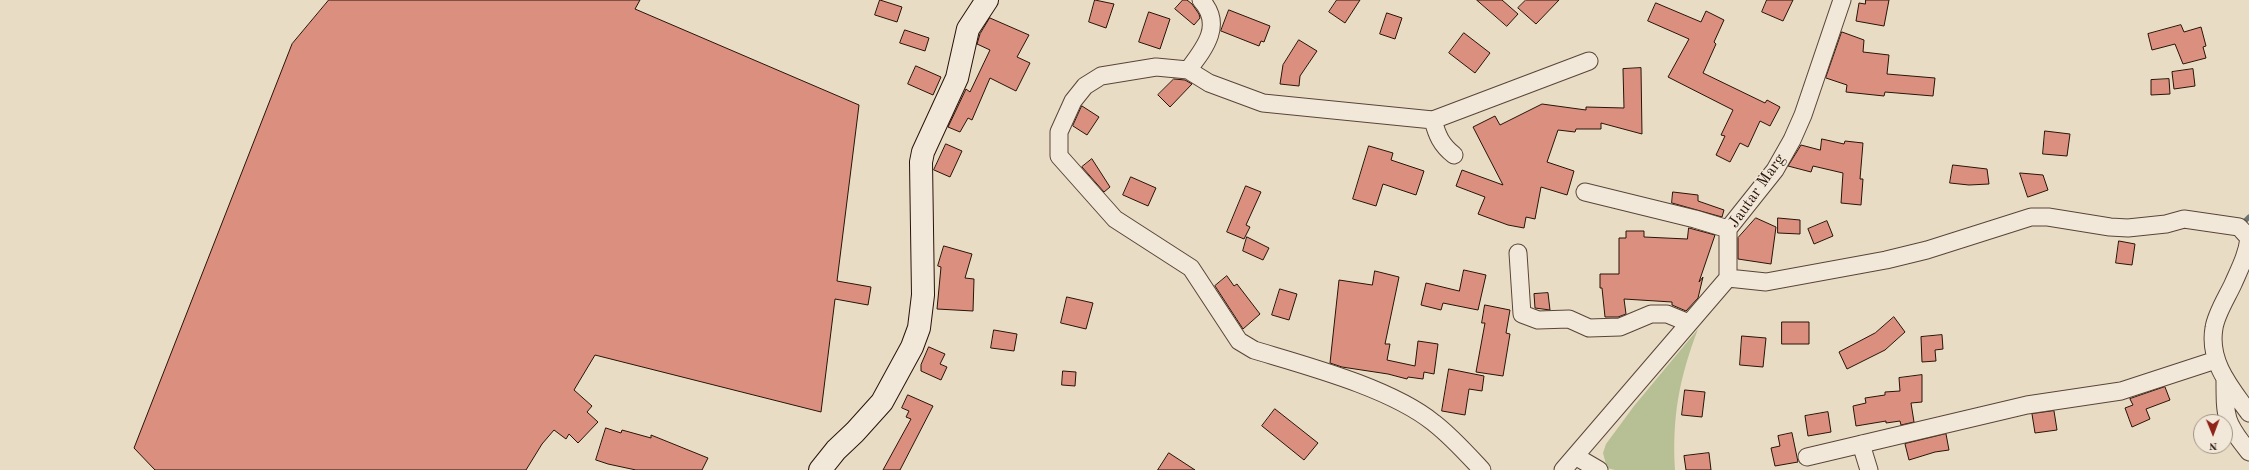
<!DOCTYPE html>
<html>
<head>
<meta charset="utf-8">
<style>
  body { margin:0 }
  #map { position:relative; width:2249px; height:470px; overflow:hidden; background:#e9dcc4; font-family:"Old Standard TT",serif }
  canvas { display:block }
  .north { position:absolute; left:2193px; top:414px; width:40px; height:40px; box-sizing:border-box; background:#f1e8d9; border:1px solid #a19385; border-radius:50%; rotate:179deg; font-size:11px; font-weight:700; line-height:16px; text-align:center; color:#291308 }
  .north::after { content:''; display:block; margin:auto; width:14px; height:18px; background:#8f2418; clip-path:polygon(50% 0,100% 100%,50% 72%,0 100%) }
</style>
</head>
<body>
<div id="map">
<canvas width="2249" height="470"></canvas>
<div class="north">N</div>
</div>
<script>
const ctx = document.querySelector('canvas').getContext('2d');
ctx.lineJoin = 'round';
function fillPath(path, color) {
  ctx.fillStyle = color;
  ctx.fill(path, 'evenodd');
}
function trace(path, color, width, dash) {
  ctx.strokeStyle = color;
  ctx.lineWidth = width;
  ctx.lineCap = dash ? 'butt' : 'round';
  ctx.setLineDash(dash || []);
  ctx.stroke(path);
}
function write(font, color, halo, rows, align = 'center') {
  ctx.font = font + ' "Old Standard TT",serif';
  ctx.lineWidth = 3;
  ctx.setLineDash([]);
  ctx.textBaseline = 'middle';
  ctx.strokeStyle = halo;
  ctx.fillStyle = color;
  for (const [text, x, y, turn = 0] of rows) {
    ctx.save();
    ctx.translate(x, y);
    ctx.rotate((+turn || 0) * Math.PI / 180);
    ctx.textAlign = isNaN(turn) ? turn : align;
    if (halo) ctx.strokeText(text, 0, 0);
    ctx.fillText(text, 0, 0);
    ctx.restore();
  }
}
fillPath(new Path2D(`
  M 1698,329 C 1679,379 1672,417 1675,470 L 1615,470 L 1607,468 L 1603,453 L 1606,444 L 1634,406 Z`), '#b6c094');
trace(new Path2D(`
  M 2241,225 L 2249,217`), '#6c7772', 5);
const building = new Path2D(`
  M 329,0 L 640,0 L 635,9 L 859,105 L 837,281 L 871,287 L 868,305 L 835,299 L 821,412 L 595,355 L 574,390 L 592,406 L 587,412 L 598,422 L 578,443 L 569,434 L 566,439 L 554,430 L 542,444 L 526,470 L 155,470 L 134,448 L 292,44 Z
  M 880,0 L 902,7 L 897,22 L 875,15 Z
  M 1095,0 L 1114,4 L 1106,28 L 1089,22 Z
  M 1183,0 L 1187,0 L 1192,4 L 1199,14 L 1200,18 L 1194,25 L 1175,9 Z
  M 1337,0 L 1360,0 L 1345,23 L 1329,12 Z
  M 1477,0 L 1502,0 L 1518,14 L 1507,26 Z
  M 1526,0 L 1559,0 L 1536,24 L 1518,8 Z
  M 1767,0 L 1793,0 L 1783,21 L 1762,12 Z
  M 1866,0 L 1889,0 L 1884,26 L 1856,21 L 1859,3 L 1865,4 Z
  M 1656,3 L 1701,22 L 1706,11 L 1724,20 L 1714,42 L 1716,44 L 1703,73 L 1765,103 L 1767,100 L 1780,107 L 1770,126 L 1760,121 L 1748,147 L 1740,143 L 1730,162 L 1716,155 L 1725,136 L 1721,135 L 1733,110 L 1668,77 L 1689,39 L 1648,21 Z
  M 1229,10 L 1270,26 L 1264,42 L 1261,41 L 1259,46 L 1221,31 Z
  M 1149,12 L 1170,19 L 1160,49 L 1139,42 Z
  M 1387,13 L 1402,18 L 1395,39 L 1380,34 Z
  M 990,18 L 1029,35 L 1017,57 L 1030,63 L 1016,91 L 990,78 L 972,120 L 968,118 L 960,132 L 948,127 L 966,89 L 970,92 L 990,50 L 977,44 L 980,34 Z
  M 2181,25 L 2184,32 L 2201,27 L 2206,46 L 2203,47 L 2206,58 L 2183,64 L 2175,44 L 2152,50 L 2148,34 Z
  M 905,30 L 929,38 L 925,51 L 900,43 Z
  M 1842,32 L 1864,40 L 1863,52 L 1889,55 L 1887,74 L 1935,78 L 1933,96 L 1885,92 L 1884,96 L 1846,92 L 1847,85 L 1826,78 Z
  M 1464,33 L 1490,53 L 1475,73 L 1449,53 Z
  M 1299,40 L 1317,51 L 1300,76 L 1299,86 L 1280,84 L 1283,65 Z
  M 916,66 L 941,77 L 933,95 L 908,84 Z
  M 1641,68 L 1642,134 L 1601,123 L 1601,129 L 1576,129 L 1575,132 L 1558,130 L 1547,162 L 1574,171 L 1567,195 L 1541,187 L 1535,219 L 1526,217 L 1524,228 L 1508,225 L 1478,214 L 1485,197 L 1456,186 L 1462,170 L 1503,185 L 1473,127 L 1495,116 L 1500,125 L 1542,104 L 1586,110 L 1586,107 L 1624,108 L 1623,69 Z
  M 2193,69 L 2195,86 L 2174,89 L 2172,72 Z
  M 1174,79 L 1185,80 L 1192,84 L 1170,107 L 1158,95 Z
  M 2169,79 L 2170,94 L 2151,95 L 2151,80 Z
  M 1082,106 L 1099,117 L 1087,135 L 1073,126 Z
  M 2045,131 L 2070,134 L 2067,156 L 2043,154 Z
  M 1822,139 L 1844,144 L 1845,141 L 1863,143 L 1860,179 L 1863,179 L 1861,205 L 1841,203 L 1843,173 L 1813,166 L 1811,172 L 1788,166 L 1801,145 L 1820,150 Z
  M 946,144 L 962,151 L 950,177 L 934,170 Z
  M 1369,146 L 1393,153 L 1391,160 L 1424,171 L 1416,195 L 1383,184 L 1376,206 L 1353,199 Z
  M 1092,159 L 1110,187 L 1104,192 L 1082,167 Z
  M 1953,165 L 1987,169 L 1989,184 L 1969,185 L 1950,183 Z
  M 2020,173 L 2043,175 L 2048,190 L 2028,197 Z
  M 1131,177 L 1156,188 L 1148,206 L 1123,195 Z
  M 1246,186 L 1261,192 L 1246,225 L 1250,227 L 1244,239 L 1227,232 Z
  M 1673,192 L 1698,195 L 1698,201 L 1724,210 L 1722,217 L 1672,203 Z
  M 1756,218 L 1776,227 L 1771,264 L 1738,259 L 1738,238 Z
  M 1778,218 L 1800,220 L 1800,234 L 1778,233 Z
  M 1827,221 L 1833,236 L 1814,244 L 1808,229 Z
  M 1689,228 L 1715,235 L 1699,282 L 1703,277 L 1698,298 L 1686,311 L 1672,305 L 1672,302 L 1624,299 L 1626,314 L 1618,317 L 1605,317 L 1602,288 L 1600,288 L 1600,274 L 1619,274 L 1619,238 L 1626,238 L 1626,231 L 1644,231 L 1644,237 L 1687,239 Z
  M 1247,237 L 1269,248 L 1263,260 L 1243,251 Z
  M 2119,241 L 2135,244 L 2132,265 L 2116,263 Z
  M 944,246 L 972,254 L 965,278 L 974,279 L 973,311 L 937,309 L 941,267 L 938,266 Z
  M 1464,270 L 1486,275 L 1478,310 L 1443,303 L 1441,310 L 1421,305 L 1426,283 L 1459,291 Z
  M 1375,271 L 1399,277 L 1385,344 L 1390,344 L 1387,360 L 1415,366 L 1418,341 L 1438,344 L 1434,374 L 1424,372 L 1423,379 L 1408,377 L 1407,379 L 1388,374 L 1342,367 L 1330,363 L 1339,280 L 1372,285 Z
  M 1227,276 L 1234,286 L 1237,284 L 1260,314 L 1243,329 L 1215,286 Z
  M 1280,289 L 1297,294 L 1289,320 L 1272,315 Z
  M 1548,293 L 1550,310 L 1535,308 L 1534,294 Z
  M 1067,297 L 1093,303 L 1086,329 L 1061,323 Z
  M 1485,305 L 1510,310 L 1506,333 L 1510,334 L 1503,376 L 1476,372 L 1485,323 L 1482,323 Z
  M 1894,317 L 1905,332 L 1885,350 L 1847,369 L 1839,352 L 1875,333 Z
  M 1782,322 L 1809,322 L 1809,344 L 1782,344 Z
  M 994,330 L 1017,334 L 1014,351 L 991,348 Z
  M 1942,335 L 1943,349 L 1935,350 L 1936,361 L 1922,362 L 1921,337 Z
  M 1742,336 L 1766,338 L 1763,367 L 1740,365 Z
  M 929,347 L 945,354 L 940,364 L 947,367 L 941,380 L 921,371 L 921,365 Z
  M 1449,369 L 1484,376 L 1482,391 L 1469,389 L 1465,415 L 1442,411 Z
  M 1063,371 L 1076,372 L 1075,386 L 1062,385 Z
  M 1922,375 L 1922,402 L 1911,403 L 1914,422 L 1901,425 L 1900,421 L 1886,423 L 1886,421 L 1856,426 L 1853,406 L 1866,403 L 1865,398 L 1885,395 L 1885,392 L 1900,391 L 1899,378 Z
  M 2165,387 L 2170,400 L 2146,409 L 2150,419 L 2132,427 L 2125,408 L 2133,405 L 2130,399 Z
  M 1685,390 L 1705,392 L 1702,417 L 1682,415 Z
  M 908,395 L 933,406 L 900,470 L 883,470 L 911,419 L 906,417 L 909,411 L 902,408 Z
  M 1275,409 L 1318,443 L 1304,460 L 1262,426 Z
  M 2054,411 L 2057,430 L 2035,433 L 2032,414 Z
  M 1828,412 L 1831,432 L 1808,436 L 1805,416 Z
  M 606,428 L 621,433 L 622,430 L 651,438 L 651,435 L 708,458 L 702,470 L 636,470 L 608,464 L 596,460 Z
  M 1792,433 L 1798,462 L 1775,466 L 1771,448 L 1780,446 L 1778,436 Z
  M 1946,434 L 1949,450 L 1935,452 L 1909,460 L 1905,444 Z
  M 1169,453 L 1195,470 L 1158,470 Z
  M 1709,453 L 1711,470 L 1686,470 L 1684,456 Z`);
fillPath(building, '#db907f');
trace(building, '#291308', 1);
const street = new Path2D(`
  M 1201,0 C 1224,25 1204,49 1188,70 L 1209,83 L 1263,103 L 1433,120 C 1437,135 1441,145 1454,155
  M 1188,70 L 1156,67 L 1101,76 L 1085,86 L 1073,101 L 1059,132 L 1059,156 L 1115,219 L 1191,268 L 1239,341 L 1254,350 C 1307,366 1391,388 1434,423 C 1452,437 1467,454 1482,470
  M 1433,120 L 1589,61
  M 1585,192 L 1695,219 L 1728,229
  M 2249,238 C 2247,255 2240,268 2233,284 C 2227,297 2216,314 2214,328 C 2208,362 2231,388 2249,413
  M 1518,253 L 1522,314 L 1538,320 L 1569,319 L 1589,328 L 1620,327 L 1651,314 L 1667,314 L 1689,323
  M 1728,278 L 1766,282 L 1886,260 L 1927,250 L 2031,217 L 2048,217 L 2110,227 L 2128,228 L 2166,224 L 2184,219 L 2239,227 L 2249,238
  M 2225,380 C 2225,418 2225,422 2249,452
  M 1861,444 L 1869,470
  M 1575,456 L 1599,470
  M 1807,457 L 2027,405 L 2121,391 L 2216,360
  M 1563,470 L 1728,278 L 1728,229 L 1775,170 L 1792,140 L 1803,115 L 1842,0`);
const secondary = new Path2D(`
  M 820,470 L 836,450 L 855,432 L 882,402 L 912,347 L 919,328 L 923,295 L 921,162 L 923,152 L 957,78 L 968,29 L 987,0`);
trace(street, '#594537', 19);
trace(secondary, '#291308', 24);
trace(street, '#f1e8d9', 17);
trace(secondary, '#f1e8d9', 22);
write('16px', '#291308', '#f1e8d9', [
  ["Jautar Marg",1757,191,-55]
]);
</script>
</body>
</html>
